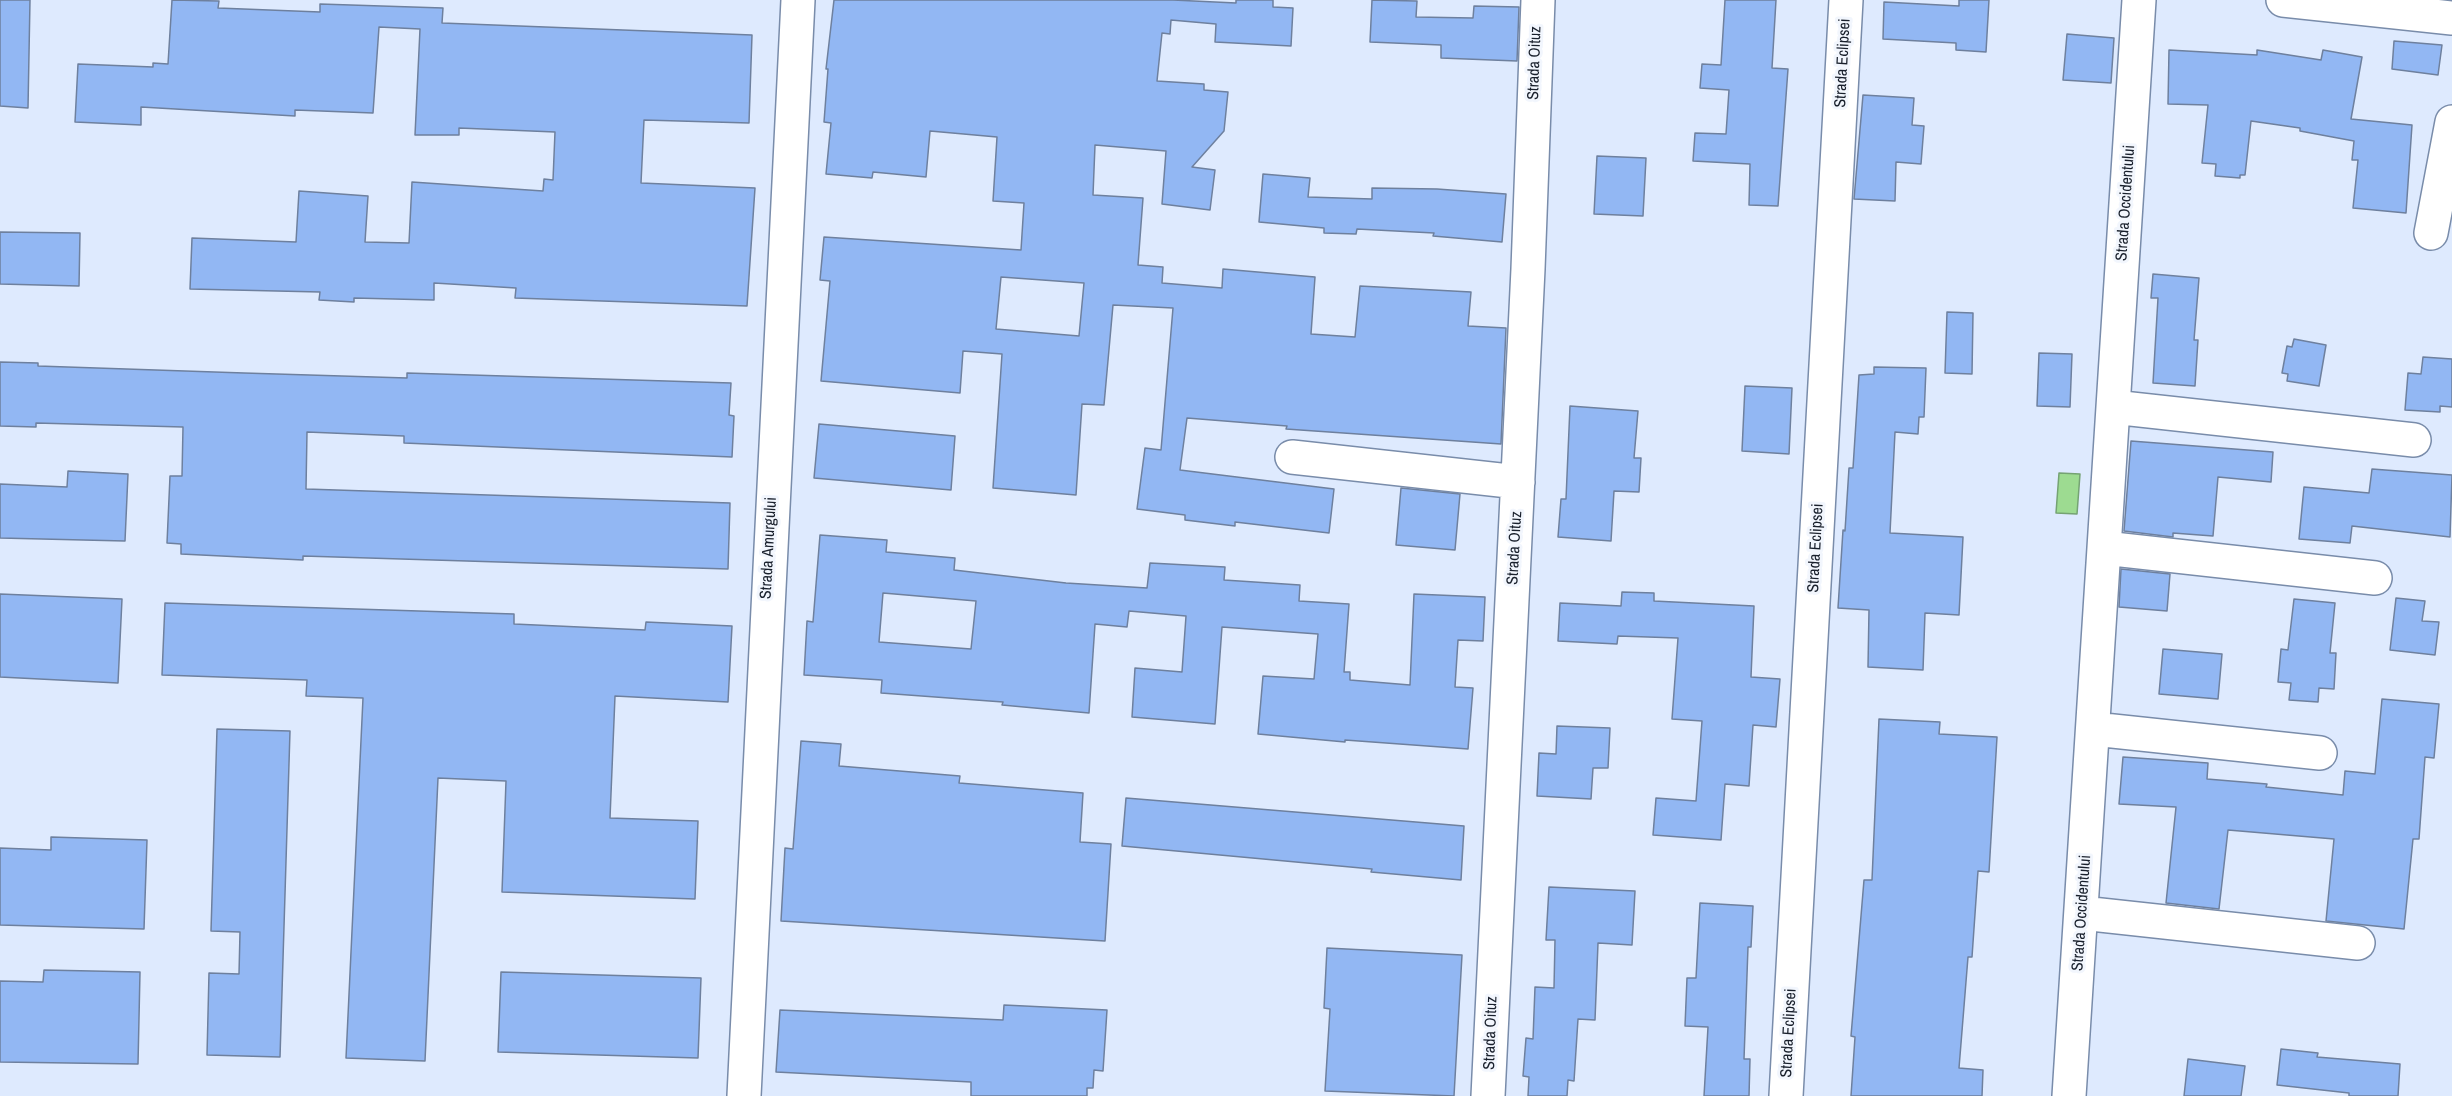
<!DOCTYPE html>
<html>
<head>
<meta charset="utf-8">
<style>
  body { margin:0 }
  canvas { display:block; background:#deeafe }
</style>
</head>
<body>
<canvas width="2452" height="1096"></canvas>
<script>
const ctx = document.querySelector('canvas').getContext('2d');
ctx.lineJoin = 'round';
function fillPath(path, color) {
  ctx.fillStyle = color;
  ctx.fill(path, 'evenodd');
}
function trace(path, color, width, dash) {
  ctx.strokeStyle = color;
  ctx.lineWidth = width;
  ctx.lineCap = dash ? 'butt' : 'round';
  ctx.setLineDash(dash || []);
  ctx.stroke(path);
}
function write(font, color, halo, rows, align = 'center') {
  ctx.font = font + ' "Archivo Narrow",sans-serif';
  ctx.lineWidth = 6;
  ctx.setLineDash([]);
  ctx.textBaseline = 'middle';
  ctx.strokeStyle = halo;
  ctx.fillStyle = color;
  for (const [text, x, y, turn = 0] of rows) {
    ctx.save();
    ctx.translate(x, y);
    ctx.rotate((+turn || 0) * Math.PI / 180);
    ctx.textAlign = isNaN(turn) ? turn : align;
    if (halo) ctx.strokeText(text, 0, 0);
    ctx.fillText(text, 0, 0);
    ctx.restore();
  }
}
const water = new Path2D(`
  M 2059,473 L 2080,474 L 2077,514 L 2056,513 Z`);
fillPath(water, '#9ddb91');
trace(water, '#75a373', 1.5);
const building = new Path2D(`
  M 0,0 L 30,0 L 28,108 L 0,106 Z
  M 172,0 L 219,1 L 218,8 L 320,12 L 320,4 L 443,8 L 442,23 L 752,35 L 749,123 L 644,120 L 641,183 L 755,188 L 747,306 L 515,298 L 516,288 L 434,283 L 434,300 L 354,298 L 354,302 L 319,300 L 320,292 L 190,289 L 192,238 L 296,242 L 299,191 L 368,196 L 365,242 L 409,243 L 412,182 L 543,191 L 544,179 L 553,180 L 555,132 L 459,128 L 459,135 L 415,135 L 420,29 L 379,27 L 373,113 L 295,110 L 295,116 L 141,107 L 141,125 L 75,122 L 78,64 L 153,67 L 153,63 L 168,64 Z
  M 834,0 L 1173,0 L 1236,3 L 1236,0 L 1273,0 L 1273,7 L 1293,8 L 1291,46 L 1215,42 L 1216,24 L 1171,20 L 1170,34 L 1162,33 L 1157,81 L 1204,84 L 1204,90 L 1228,92 L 1224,131 L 1192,167 L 1215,170 L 1210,210 L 1162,204 L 1166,151 L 1095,145 L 1093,195 L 1143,198 L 1138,265 L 1163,267 L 1162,283 L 1222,288 L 1223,269 L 1315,277 L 1311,334 L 1355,337 L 1360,286 L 1471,292 L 1468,326 L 1506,328 L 1501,444 L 1286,429 L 1287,426 L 1187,418 L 1180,470 L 1334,489 L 1329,533 L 1235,522 L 1235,526 L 1185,520 L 1185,515 L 1137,509 L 1145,448 L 1161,450 L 1173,308 L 1113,305 L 1104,405 L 1082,404 L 1076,495 L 993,488 L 1002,354 L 963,351 L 960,393 L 821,381 L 830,281 L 820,280 L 824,237 L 1021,250 L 1024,203 L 993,201 L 997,137 L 930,131 L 926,177 L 873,172 L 872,178 L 826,174 L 831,123 L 824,122 L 828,69 L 826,69 ZM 1001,277 L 1084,283 L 1079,336 L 996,329 Z
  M 1372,0 L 1417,1 L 1416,17 L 1473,18 L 1474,6 L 1519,7 L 1517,61 L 1441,58 L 1441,45 L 1370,42 Z
  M 1725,0 L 1776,0 L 1772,68 L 1788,69 L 1778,206 L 1749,205 L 1750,164 L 1693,161 L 1695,133 L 1726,134 L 1729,90 L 1700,88 L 1702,64 L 1721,65 Z
  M 1959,0 L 1989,0 L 1986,52 L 1956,50 L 1956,43 L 1883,39 L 1884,2 L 1959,6 Z
  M 2067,34 L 2114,38 L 2111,83 L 2063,80 Z
  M 2394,41 L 2442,45 L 2438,75 L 2392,69 Z
  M 2169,50 L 2257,55 L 2257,50 L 2321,60 L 2323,50 L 2362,57 L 2351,119 L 2412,125 L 2406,213 L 2353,208 L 2358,160 L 2352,160 L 2354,141 L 2300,131 L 2300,128 L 2251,121 L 2245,175 L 2240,175 L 2240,178 L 2215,176 L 2216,164 L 2202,163 L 2208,105 L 2168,104 Z
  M 1863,95 L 1914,98 L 1912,125 L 1924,126 L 1921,164 L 1896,162 L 1895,201 L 1854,199 Z
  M 1597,156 L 1646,158 L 1643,216 L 1594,214 Z
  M 1263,174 L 1310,178 L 1308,197 L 1372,199 L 1372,188 L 1437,189 L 1506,194 L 1502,242 L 1433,236 L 1434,233 L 1357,229 L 1356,234 L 1324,233 L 1324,228 L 1259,222 Z
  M 0,232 L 80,233 L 79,286 L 0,284 Z
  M 2153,274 L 2199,278 L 2194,340 L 2198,340 L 2195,386 L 2153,383 L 2158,298 L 2151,298 Z
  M 1947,312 L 1973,313 L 1972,374 L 1945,373 Z
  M 2294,339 L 2326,345 L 2319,386 L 2287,381 L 2288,374 L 2282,373 L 2287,346 L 2292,347 Z
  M 2039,353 L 2072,354 L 2070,407 L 2037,406 Z
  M 2423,357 L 2452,359 L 2452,407 L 2440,406 L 2440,412 L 2405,410 L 2408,373 L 2421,374 Z
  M 0,362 L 38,363 L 38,366 L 244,373 L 407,378 L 407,373 L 731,383 L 729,415 L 734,416 L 732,457 L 404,443 L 404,436 L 307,432 L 306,489 L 730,503 L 728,569 L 303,556 L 303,560 L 181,554 L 181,544 L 167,543 L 170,476 L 182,476 L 183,427 L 36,423 L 36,427 L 0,426 Z
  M 1874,367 L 1926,368 L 1924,417 L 1919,417 L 1918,434 L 1895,432 L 1890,533 L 1963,537 L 1959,615 L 1925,613 L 1923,670 L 1868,667 L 1869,610 L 1838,608 L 1843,530 L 1845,531 L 1849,468 L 1853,468 L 1859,375 L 1874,374 Z
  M 1745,386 L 1792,388 L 1789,454 L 1742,451 Z
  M 1570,406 L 1638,411 L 1634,458 L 1641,458 L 1639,492 L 1614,491 L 1611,541 L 1558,537 L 1561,499 L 1566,499 Z
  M 819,424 L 955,436 L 951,490 L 814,478 Z
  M 2131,441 L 2273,452 L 2271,482 L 2218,477 L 2213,536 L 2173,533 L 2173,537 L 2124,531 Z
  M 2372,469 L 2452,475 L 2450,537 L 2352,526 L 2350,543 L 2299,539 L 2304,487 L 2369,493 Z
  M 68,471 L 128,474 L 125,541 L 0,538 L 0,484 L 67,487 Z
  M 1401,488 L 1460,494 L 1455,550 L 1396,545 Z
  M 820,535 L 887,540 L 886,552 L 955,558 L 954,570 L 1066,583 L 1147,588 L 1150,563 L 1225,567 L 1224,580 L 1300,585 L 1299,601 L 1349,604 L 1344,672 L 1350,672 L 1350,680 L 1410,685 L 1414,594 L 1485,597 L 1483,641 L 1458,640 L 1455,687 L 1473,688 L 1468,749 L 1345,740 L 1345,742 L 1258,734 L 1263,676 L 1314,679 L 1318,634 L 1222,627 L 1215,724 L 1132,717 L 1135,668 L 1182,672 L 1186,616 L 1129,611 L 1127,627 L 1095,624 L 1089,713 L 1002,705 L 1003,702 L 881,693 L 882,680 L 804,675 L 807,621 L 813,622 ZM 883,593 L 976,601 L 971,649 L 879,642 Z
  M 2121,569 L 2170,574 L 2167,611 L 2119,607 Z
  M 1622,592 L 1654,593 L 1654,601 L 1754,606 L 1751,677 L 1780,679 L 1776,727 L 1753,725 L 1749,786 L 1725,784 L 1721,840 L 1653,835 L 1656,798 L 1696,801 L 1702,721 L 1672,719 L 1678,638 L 1618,636 L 1617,644 L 1558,641 L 1560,603 L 1621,606 Z
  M 0,594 L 122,599 L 118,683 L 0,677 Z
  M 2396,598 L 2425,601 L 2422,621 L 2439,622 L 2435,655 L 2390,650 Z
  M 2294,599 L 2335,603 L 2330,653 L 2336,653 L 2334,689 L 2319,688 L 2318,702 L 2289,700 L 2291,683 L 2278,682 L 2281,649 L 2288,650 Z
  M 165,603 L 514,614 L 514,624 L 645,630 L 646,622 L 732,626 L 728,702 L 615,696 L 610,818 L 698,821 L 695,899 L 502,892 L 506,781 L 438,778 L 425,1061 L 346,1058 L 363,698 L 306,696 L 307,680 L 162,675 Z
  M 2163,649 L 2222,654 L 2218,699 L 2159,694 Z
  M 2382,699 L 2439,704 L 2434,758 L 2425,757 L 2419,839 L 2413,839 L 2404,929 L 2326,921 L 2334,839 L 2228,830 L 2219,909 L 2166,903 L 2176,807 L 2119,804 L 2123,757 L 2208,763 L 2207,779 L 2267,784 L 2266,787 L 2343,795 L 2345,771 L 2375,774 Z
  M 1879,719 L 1940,722 L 1939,734 L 1997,737 L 1989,872 L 1978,871 L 1972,957 L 1968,957 L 1959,1068 L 1983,1070 L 1982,1096 L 1851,1096 L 1855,1037 L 1851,1036 L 1864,880 L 1872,880 Z
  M 1557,726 L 1610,728 L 1608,768 L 1593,768 L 1591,799 L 1537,796 L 1539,753 L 1556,754 Z
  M 217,729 L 290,731 L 280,1057 L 207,1055 L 209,973 L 239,974 L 240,932 L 211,931 Z
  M 801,741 L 841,744 L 839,766 L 960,776 L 959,783 L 1083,793 L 1080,842 L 1111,844 L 1105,941 L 781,921 L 785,848 L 793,849 Z
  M 1126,798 L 1464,826 L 1461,880 L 1371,872 L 1372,869 L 1122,846 Z
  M 51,837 L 147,840 L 144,929 L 0,925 L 0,848 L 51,850 Z
  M 1549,887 L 1635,891 L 1632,945 L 1598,943 L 1595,1020 L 1578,1019 L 1574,1081 L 1568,1080 L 1567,1096 L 1528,1096 L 1529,1077 L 1523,1076 L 1526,1038 L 1533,1039 L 1535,987 L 1554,988 L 1555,940 L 1546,940 Z
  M 1700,903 L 1753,906 L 1751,947 L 1748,947 L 1744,1059 L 1750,1059 L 1749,1096 L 1704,1096 L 1708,1027 L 1685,1026 L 1687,978 L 1696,978 Z
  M 1327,948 L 1462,955 L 1454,1096 L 1325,1091 L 1330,1009 L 1324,1008 Z
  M 44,970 L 140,972 L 138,1064 L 0,1062 L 0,981 L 43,982 Z
  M 501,972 L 701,978 L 698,1058 L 498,1052 Z
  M 1004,1005 L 1107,1010 L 1103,1071 L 1094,1070 L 1093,1088 L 1087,1088 L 1087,1096 L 971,1096 L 971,1082 L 776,1072 L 780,1010 L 1003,1020 Z
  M 2281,1049 L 2318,1053 L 2317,1057 L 2400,1064 L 2398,1096 L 2349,1096 L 2349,1093 L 2277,1085 Z
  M 2188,1059 L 2245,1066 L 2241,1096 L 2184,1096 Z`);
fillPath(building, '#92b7f3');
trace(building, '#6e809e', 1.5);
const minor = new Path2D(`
  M 2283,0 L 2452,18
  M 2431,233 L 2452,122
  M 2113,407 L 2414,440
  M 1292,457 L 1518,482
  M 2104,548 L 2375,578
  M 2094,729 L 2320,753
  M 2082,913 L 2358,943
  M 1488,1096 L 1528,269 L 1538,0
  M 1786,1096 L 1846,0
  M 2069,1096 L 2139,0`);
const tertiary = new Path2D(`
  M 744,1096 L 798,0`);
trace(minor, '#798caa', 36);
trace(tertiary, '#798caa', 36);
trace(minor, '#fff', 33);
trace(tertiary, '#fff', 33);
write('16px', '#19202c', '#f2f6fd', [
  ["Strada Oituz",1535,63,-88],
  ["Strada Eclipsei",1843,63,-87],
  ["Strada Occidentului",2126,203,-86],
  ["Strada Amurgului",769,548,-87],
  ["Strada Oituz",1515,548,-87],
  ["Strada Eclipsei",1816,548,-87],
  ["Strada Occidentului",2082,913,-86],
  ["Strada Oituz",1491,1033,-88],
  ["Strada Eclipsei",1789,1033,-87]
]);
</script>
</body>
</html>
